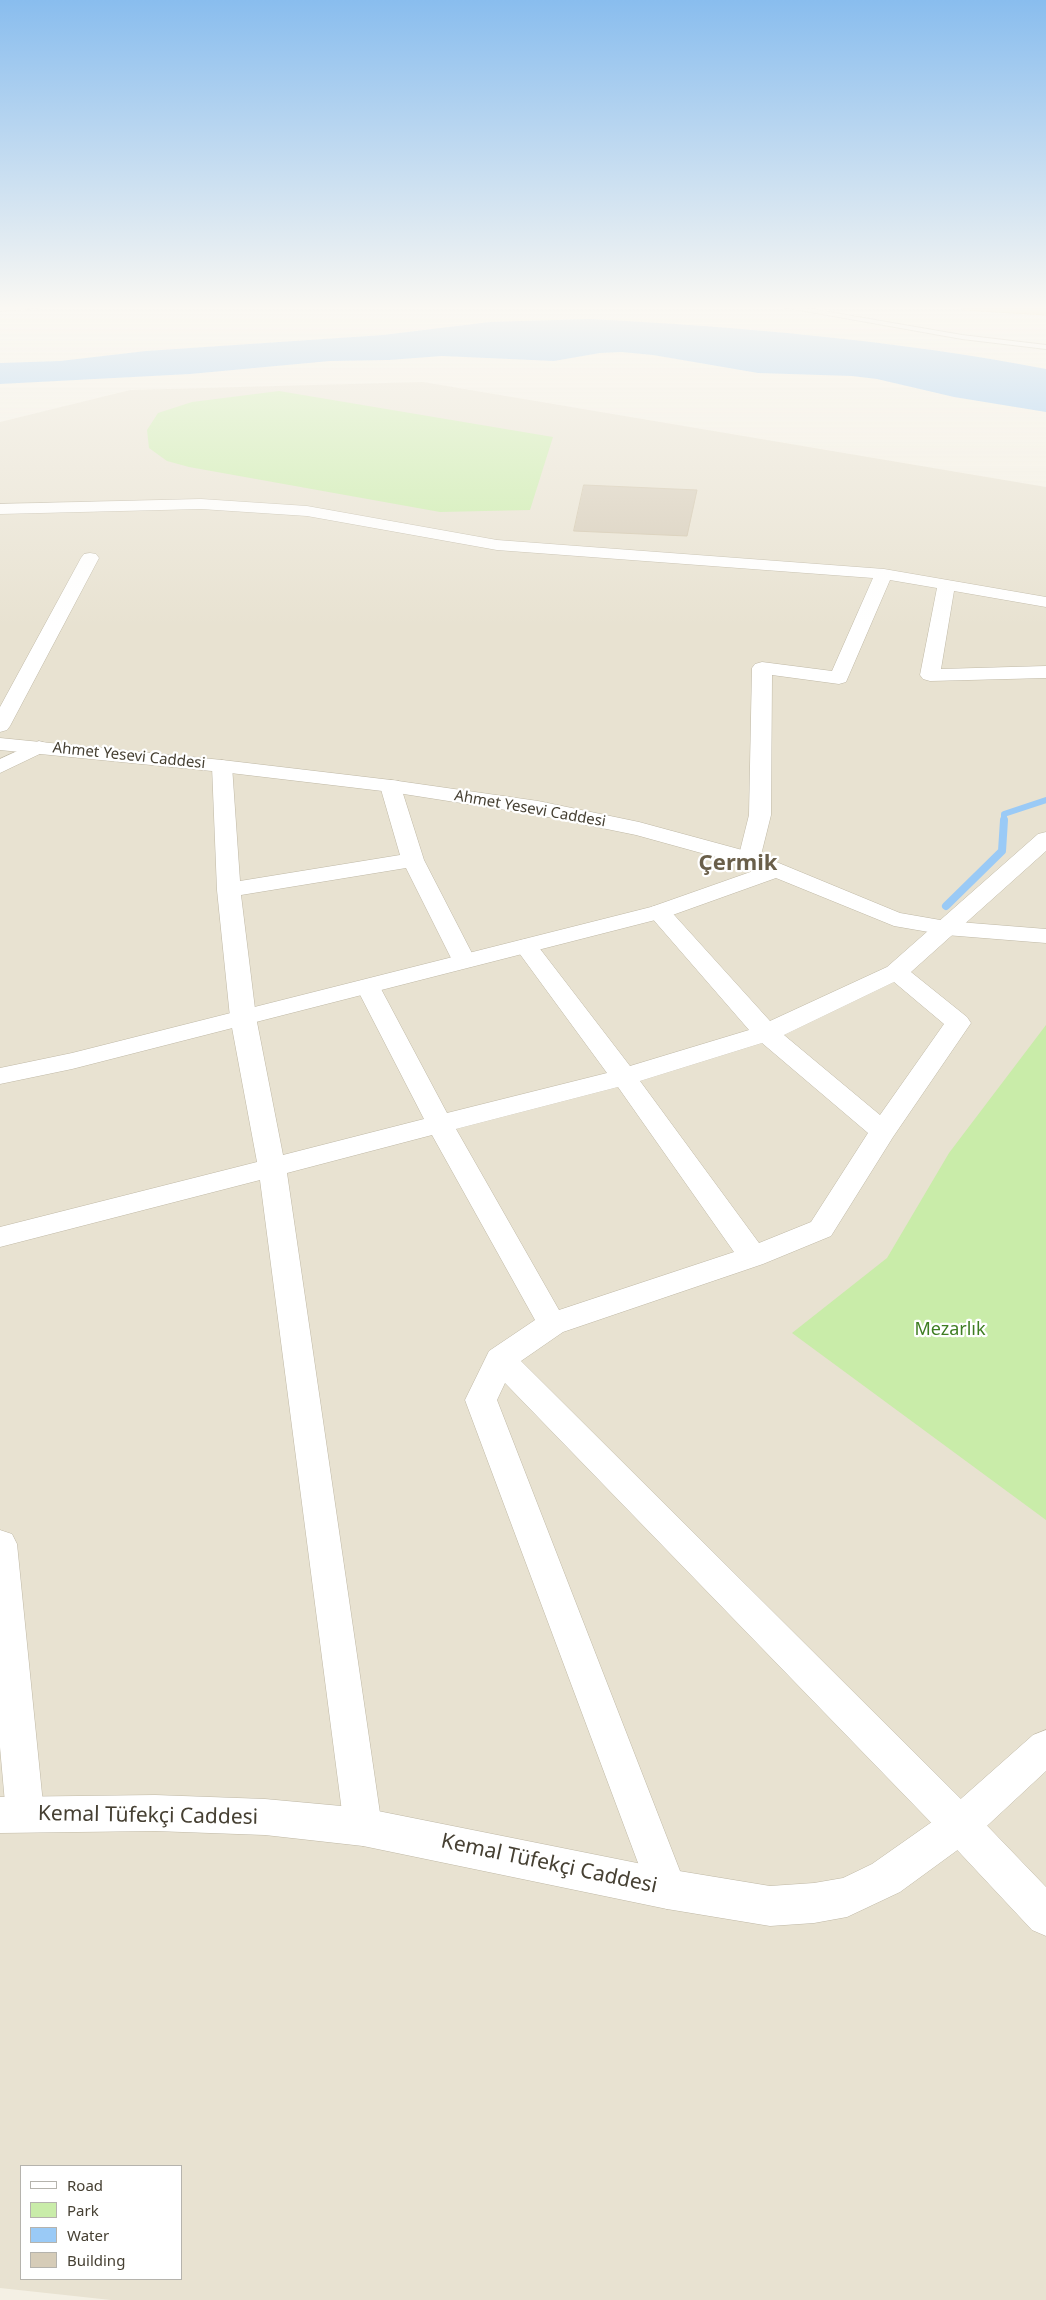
<!DOCTYPE html>
<html>
<head>
<meta charset="utf-8">
<style>
  body { margin:0 }
  #map { position:relative; width:1046px; height:2300px; overflow:hidden; background:#f4f0e4; font-family:"Noto Sans",sans-serif }
  canvas { display:block }
  .legend { position:absolute; left:20px; top:2165px; width:162px; height:115px; box-sizing:border-box; background:#fff; border:1px solid #b5b3ad; margin:0; padding:6px 9px; list-style:none; font-size:15px; color:#464033 }
  .legend li { display:flex; align-items:center; gap:10px; height:25px }
  .legend b { width:25px; border:1px solid #b5b3ad }
</style>
</head>
<body>
<div id="map">
<canvas width="1046" height="2300"></canvas>
<ul class="legend">
<li><b style="height:6px;background:#fff"></b>Road</li>
<li><b style="height:14px;background:#c9eca9"></b>Park</li>
<li><b style="height:14px;background:#9acaf6"></b>Water</li>
<li><b style="height:14px;background:#d6ccb8"></b>Building</li>
</ul>
</div>
<script>
const ctx = document.querySelector('canvas').getContext('2d');
ctx.lineJoin = 'round';
function fillPath(path, color) {
  ctx.fillStyle = color;
  ctx.fill(path, 'evenodd');
}
function trace(path, color, width, dash) {
  ctx.strokeStyle = color;
  ctx.lineWidth = width;
  ctx.lineCap = dash ? 'butt' : 'round';
  ctx.setLineDash(dash || []);
  ctx.stroke(path);
}
function write(font, color, halo, rows, align = 'center') {
  ctx.font = font + ' "Noto Sans",sans-serif';
  ctx.lineWidth = 4.5;
  ctx.setLineDash([]);
  ctx.textBaseline = 'middle';
  ctx.strokeStyle = halo;
  ctx.fillStyle = color;
  for (const [text, x, y, turn = 0] of rows) {
    ctx.save();
    ctx.translate(x, y);
    ctx.rotate((+turn || 0) * Math.PI / 180);
    ctx.textAlign = isNaN(turn) ? turn : align;
    if (halo) ctx.strokeText(text, 0, 0);
    ctx.fillText(text, 0, 0);
    ctx.restore();
  }
}
fillPath(new Path2D(`
  M 423,382 L 1046,487 L 1046,2300 L 111,2300 L 0,2288 L 0,422 L 130,390 ZM 21,2166 L 181,2166 L 181,2279 L 21,2279 Z`), '#e8e2d1');
fillPath(new Path2D(`
  M 279,391 L 553,437 L 530,510 L 440,512 L 189,467 L 167,461 L 149,448 L 147,430 L 158,413 L 192,402 Z
  M 1046,1025 L 1046,1520 L 792,1333 L 887,1258 L 949,1153 Z`), '#c9eca9');
fillPath(new Path2D(`
  M 589,319 C 742,327 895,340 1046,369 L 1046,412 L 954,397 L 877,379 L 852,376 L 758,373 L 653,355 L 621,352 L 600,353 L 554,361 L 442,356 L 389,360 L 330,361 L 190,374 L 0,384 L 0,363 L 60,361 L 146,351 L 383,335 L 490,322 Z`), '#9acaf6');
trace(new Path2D(`
  M 1004,821 L 1004,814 L 1046,800`), '#9acaf6', 6);
trace(new Path2D(`
  M 946,906 L 1002,851 L 1004,820`), '#9acaf6', 8);
const building = new Path2D(`
  M 584,485 L 697,490 L 687,536 L 574,531 Z`);
fillPath(building, '#d6ccb8');
trace(building, '#d1c5ab', 1);
const service = new Path2D(`
  M 42,306 L 38,308 L 0,311 L 0,307 Z
  M 777,306 L 794,306 L 962,335 L 1046,345 L 1046,349 L 962,339 Z`);
const minor = new Path2D(`
  M 201,499 L 307,506 L 497,540 L 884,569 L 1046,597 L 1046,607 L 954,591 L 941,669 L 1046,666 L 1046,678 L 930,681 L 923,679 L 920,675 L 937,588 L 890,580 L 846,682 L 839,684 L 772,675 L 771,815 L 760,859 L 757,864 L 749,866 L 741,864 L 738,859 L 749,815 L 752,668 L 755,664 L 762,662 L 832,671 L 873,578 L 497,550 L 307,516 L 201,509 L 0,514 L 0,504 Z
  M 90,553 L 96,554 L 99,558 L 10,726 L 7,730 L 0,732 L 0,707 L 81,558 L 84,554 Z
  M 39,741 L 46,743 L 49,747 L 46,751 L 0,773 L 0,759 Z
  M 222,760 L 229,762 L 232,766 L 240,881 L 400,855 L 380,786 L 383,781 L 391,780 L 399,781 L 424,860 L 476,961 L 473,966 L 464,968 L 455,966 L 406,868 L 241,895 L 256,1017 L 283,1155 L 424,1119 L 356,987 L 359,982 L 368,980 L 377,982 L 380,987 L 447,1113 L 607,1073 L 514,946 L 518,941 L 526,939 L 534,941 L 630,1066 L 749,1030 L 651,917 L 647,912 L 651,907 L 659,905 L 667,907 L 770,1021 L 887,967 L 1038,834 L 1046,832 L 1046,851 L 911,972 L 967,1017 L 971,1023 L 893,1137 L 831,1236 L 763,1264 L 563,1332 L 521,1361 L 974,1812 L 1046,1887 L 1046,1936 L 1032,1930 L 946,1838 L 505,1383 L 497,1400 L 687,1889 L 681,1903 L 667,1909 L 653,1903 L 465,1400 L 489,1351 L 535,1320 L 432,1135 L 287,1173 L 382,1827 L 377,1840 L 363,1846 L 349,1840 L 344,1827 L 260,1180 L 0,1247 L 0,1227 L 257,1162 L 230,1017 L 217,890 L 212,766 L 215,762 ZM 894,982 L 944,1024 L 880,1115 L 784,1035 ZM 762,1043 L 868,1133 L 811,1222 L 759,1243 L 640,1081 ZM 618,1087 L 734,1252 L 559,1310 L 456,1129 Z
  M 0,1530 L 12,1534 L 17,1544 L 44,1814 L 39,1827 L 25,1832 L 11,1827 L 6,1814 L 0,1747 Z`);
const tertiary = new Path2D(`
  M 0,738 L 222,760 L 391,780 L 538,801 L 639,822 L 757,854 L 900,913 L 946,921 L 1046,929 L 1046,943 L 946,935 L 894,926 L 776,878 L 667,917 L 72,1069 L 0,1084 L 0,1068 L 72,1053 L 651,907 L 756,870 L 741,864 L 636,835 L 538,815 L 391,792 L 222,772 L 0,750 Z
  M 1046,1730 L 1046,1771 L 974,1838 L 900,1892 L 847,1917 L 814,1923 L 770,1926 L 667,1909 L 363,1846 L 265,1835 L 155,1831 L 0,1833 L 0,1797 L 155,1795 L 265,1799 L 363,1808 L 667,1869 L 770,1886 L 814,1883 L 843,1878 L 872,1864 L 946,1812 L 1033,1735 Z`);
const trunk = new Path2D(`
  M 958,306 L 1046,307 L 1046,315 L 965,310 Z`);
trace(service, '#c0b9a6', 2);
trace(minor, '#c0b9a6', 1);
trace(tertiary, '#c0b9a6', 1);
trace(trunk, '#ebb027', 1);
fillPath(service, '#fff');
fillPath(minor, '#fff');
fillPath(tertiary, '#fff');
fillPath(trunk, '#ffde7b');
const sky = ctx.createLinearGradient(0, 0, 0, 628);
sky.addColorStop(0, '#89bdee');
sky.addColorStop(0.49, '#faf8f3');
sky.addColorStop(1, '#faf8f300');
ctx.fillStyle = sky;
ctx.fillRect(0, 0, 1046, 628);
write('15px', '#464033', '#fff', [
  ["Ahmet Yesevi Caddesi",129,756,6],
  ["Ahmet Yesevi Caddesi",530,809,10]
]);
write('18px', '#3e7d22', '#fff', [
  ["Mezarlık",950,1330]
]);
write('21px', '#464033', '#fff', [
  ["Kemal Tüfekçi Caddesi",148,1816,1],
  ["Kemal Tüfekçi Caddesi",549,1864,12]
]);
write('bold 22px', '#6a5f4a', '#fff', [
  ["Çermik",738,864]
]);
</script>
</body>
</html>
